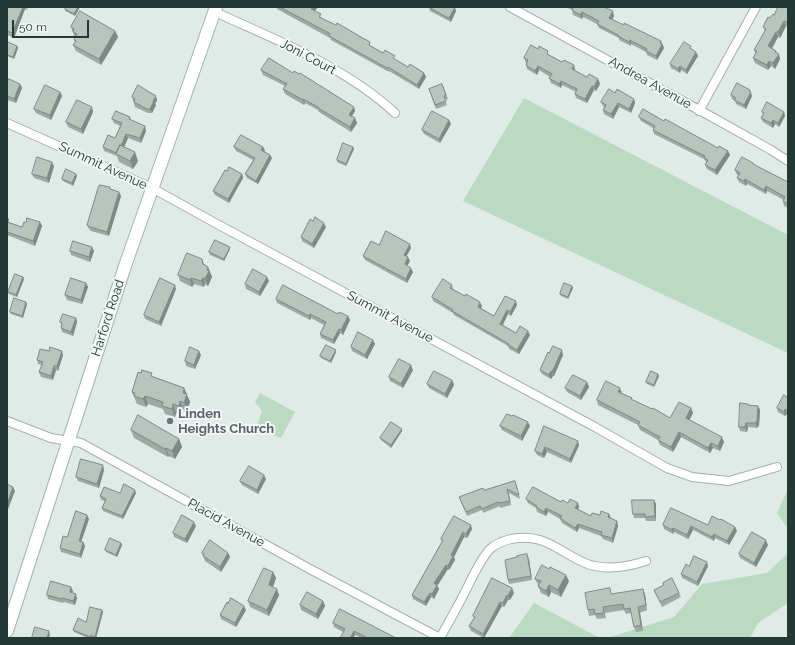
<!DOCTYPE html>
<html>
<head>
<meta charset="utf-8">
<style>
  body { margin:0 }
  #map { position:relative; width:795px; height:645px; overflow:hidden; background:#e0eae6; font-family:Raleway,sans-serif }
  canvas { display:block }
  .frame { position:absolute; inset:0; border:8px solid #223a33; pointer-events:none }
  .scale { position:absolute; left:12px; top:20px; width:77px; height:18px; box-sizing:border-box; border:2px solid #223a33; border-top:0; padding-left:5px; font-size:12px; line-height:14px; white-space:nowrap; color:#223a33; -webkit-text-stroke:3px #f0f7f4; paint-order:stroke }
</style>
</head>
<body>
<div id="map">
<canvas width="795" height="645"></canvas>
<div class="frame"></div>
<div class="scale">50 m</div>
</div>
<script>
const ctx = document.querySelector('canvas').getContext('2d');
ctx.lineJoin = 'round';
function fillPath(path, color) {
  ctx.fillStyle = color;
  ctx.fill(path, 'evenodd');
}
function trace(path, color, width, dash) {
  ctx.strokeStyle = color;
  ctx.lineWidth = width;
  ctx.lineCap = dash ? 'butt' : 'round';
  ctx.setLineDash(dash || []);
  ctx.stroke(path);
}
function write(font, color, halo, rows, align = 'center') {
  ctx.font = font + ' Raleway,sans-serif';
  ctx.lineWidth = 4;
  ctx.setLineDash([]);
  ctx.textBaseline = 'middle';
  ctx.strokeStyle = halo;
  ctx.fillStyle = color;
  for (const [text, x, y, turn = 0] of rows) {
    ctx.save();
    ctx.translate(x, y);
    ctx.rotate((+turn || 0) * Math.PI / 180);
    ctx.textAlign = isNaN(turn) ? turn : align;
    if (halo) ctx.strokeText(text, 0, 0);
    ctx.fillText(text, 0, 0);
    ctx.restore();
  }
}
fillPath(new Path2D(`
  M 524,98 L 788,235 L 788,353 L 463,201 Z
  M 260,393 L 295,412 L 281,438 L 256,429 L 262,411 L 255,402 Z
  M 788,489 L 788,529 L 777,513 Z
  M 788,553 L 788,603 L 758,623 L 750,638 L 607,638 L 674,617 L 702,584 L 767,573 Z
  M 534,603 L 600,638 L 509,638 Z`), '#badbc2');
const minor = new Path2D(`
  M 510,7 L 712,117 L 771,150 L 788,161
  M 215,12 C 276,40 344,66 395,113
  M 699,111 L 756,7
  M 7,123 L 152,188 L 217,224 L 595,427 L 667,468 L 692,477 L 729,481 L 777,467
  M 7,421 L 51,438 L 81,443 L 308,568 L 440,638
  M 440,638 C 449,622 458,606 466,590 C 473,576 479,562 489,550 C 495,544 503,541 511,539 C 538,534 550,544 573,557 C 580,561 587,565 595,566 C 612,570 630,566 646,561`);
const secondary = new Path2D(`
  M 7,631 L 125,266 L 216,7`);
trace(minor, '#a3b2ad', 10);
trace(secondary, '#a0b6ad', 14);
trace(minor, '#fff', 8);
trace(secondary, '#fff', 12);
fillPath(new Path2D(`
  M 7,7 L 28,7 L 27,10 L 25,9 L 14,38 L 7,35 Z
  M 80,7 L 75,16 L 65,11 L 65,9 Z
  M 277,7 L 316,7 L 317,8 L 315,11 L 322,18 L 408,67 L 424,73 L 426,77 L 419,89 L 389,71 L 389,72 L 331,40 L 330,38 L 277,9 Z
  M 429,7 L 456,11 L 451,22 L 430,11 Z
  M 566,7 L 604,7 L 614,16 L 612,20 L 662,43 L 664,48 L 657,60 L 647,55 L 646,52 L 631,44 L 631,46 L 619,40 L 619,38 L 599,28 L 597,24 L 583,17 L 582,19 L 573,15 L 572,10 Z
  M 788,7 L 788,27 L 786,26 L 780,38 L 778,37 L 772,48 L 776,51 L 780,59 L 775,69 L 771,66 L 768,70 L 755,63 L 753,58 L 756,54 L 754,50 L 765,31 L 763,27 L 774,15 Z
  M 71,27 L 115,31 L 118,37 L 101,65 L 76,51 L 73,45 L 75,42 L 74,40 L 75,38 Z
  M 7,45 L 17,46 L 18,48 L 14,59 L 7,56 Z
  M 538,49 L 575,69 L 575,71 L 587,77 L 598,79 L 600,84 L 596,91 L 594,90 L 587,103 L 576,98 L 575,94 L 576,92 L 562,85 L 561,88 L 551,83 L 549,78 L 550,77 L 539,70 L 537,75 L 527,69 L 526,65 L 527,63 L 526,63 L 524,58 Z
  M 691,49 L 698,56 L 687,74 L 681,70 L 680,73 L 671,68 L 670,64 Z
  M 261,70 L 293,73 L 354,107 L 355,111 L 352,116 L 355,118 L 357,123 L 351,132 L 319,112 L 318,110 L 305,103 L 304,105 L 285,94 L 283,89 L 285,86 L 263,75 Z
  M 7,80 L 20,84 L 22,88 L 16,103 L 7,100 Z
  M 442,84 L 448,99 L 445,100 L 447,105 L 436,109 L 429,89 Z
  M 60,92 L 62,96 L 51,120 L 36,113 L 34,109 Z
  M 750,92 L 752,96 L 746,109 L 736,104 L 735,101 L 732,99 L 731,95 Z
  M 615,93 L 634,99 L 635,103 L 631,113 L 619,107 L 613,119 L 604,114 L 603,110 L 604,107 L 603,106 L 601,102 Z
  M 132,97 L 157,100 L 155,104 L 156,105 L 152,113 L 148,113 L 135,107 Z
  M 92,107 L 93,112 L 83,134 L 68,127 L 66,122 Z
  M 762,112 L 784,112 L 785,116 L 779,127 L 775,124 L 773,128 L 763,122 L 761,118 L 763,114 Z
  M 130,117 L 131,120 L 146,131 L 141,143 L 128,138 L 124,147 L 138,161 L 133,169 L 119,162 L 117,156 L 104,151 L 103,147 L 115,138 L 120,126 L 114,123 L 112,119 Z
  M 639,117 L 664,121 L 718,148 L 728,151 L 730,155 L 717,175 L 707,169 L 705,165 L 707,163 L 706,162 L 704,159 L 654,134 L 653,130 L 653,128 L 641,121 Z
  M 449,120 L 451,124 L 440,143 L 424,134 L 422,130 Z
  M 234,147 L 263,147 L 265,151 L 264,152 L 272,158 L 258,184 L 247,178 L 245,174 L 253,160 L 236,151 Z
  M 353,147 L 354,149 L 346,166 L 337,162 L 337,160 Z
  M 754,165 L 788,182 L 788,208 L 784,206 L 783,201 L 784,200 L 767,191 L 766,194 L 747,184 L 746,186 L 739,182 L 737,178 L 738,175 L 737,175 L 735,170 Z
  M 54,166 L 49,183 L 34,178 L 32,174 Z
  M 227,171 L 242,174 L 243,178 L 229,203 L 215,195 L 213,191 Z
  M 76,174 L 77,176 L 73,186 L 63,181 L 62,179 Z
  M 111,189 L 121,196 L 109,236 L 91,231 L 89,229 L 87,225 Z
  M 7,216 L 9,220 L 8,222 L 22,227 L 26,222 L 40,222 L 42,226 L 35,246 L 7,235 Z
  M 326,227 L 314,248 L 302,241 L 301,237 Z
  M 379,245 L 411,248 L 406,256 L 410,261 L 407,266 L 413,272 L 407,283 L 365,260 L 363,256 Z
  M 92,247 L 94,251 L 90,262 L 71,255 L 70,251 Z
  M 230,249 L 224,261 L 210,255 L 209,252 Z
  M 202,259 L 204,264 L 208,267 L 212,277 L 208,286 L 205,284 L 204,287 L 194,284 L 192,287 L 180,281 L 178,275 Z
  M 23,277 L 24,279 L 17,297 L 9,294 L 8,292 Z
  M 269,281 L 260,296 L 246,289 L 245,284 Z
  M 86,283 L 88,287 L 82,304 L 67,300 L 65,295 Z
  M 452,285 L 453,289 L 482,306 L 481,308 L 494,316 L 517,305 L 511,316 L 508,314 L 503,325 L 516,333 L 530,335 L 519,354 L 509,349 L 508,346 L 454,315 L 453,313 L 433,301 L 432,297 Z
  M 572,286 L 573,288 L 568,299 L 561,296 L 560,294 Z
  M 176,289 L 161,326 L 145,319 L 144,315 Z
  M 276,299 L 348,316 L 350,320 L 343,335 L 340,333 L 334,344 L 321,338 L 320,334 L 324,325 L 311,318 L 310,320 L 277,303 Z
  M 27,304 L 23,318 L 11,314 L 10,312 Z
  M 76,318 L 77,322 L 73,336 L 62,332 L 61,328 L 62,325 L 60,322 Z
  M 373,340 L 375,344 L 367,359 L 352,351 L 351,347 Z
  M 49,351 L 63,355 L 58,371 L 56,370 L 53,380 L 41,377 L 39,372 L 42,365 L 38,364 L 37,360 Z
  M 336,352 L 331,363 L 321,358 L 320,356 Z
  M 549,353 L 563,355 L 554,376 L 553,376 L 551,379 L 542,374 L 540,370 Z
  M 201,355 L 195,369 L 186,366 L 185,361 Z
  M 413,370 L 403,388 L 390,381 L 389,377 Z
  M 659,376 L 654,387 L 647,384 L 646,382 Z
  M 154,377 L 184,388 L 190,402 L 187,411 L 183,409 L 182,414 L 176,413 L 175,417 L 165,414 L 163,409 L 148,404 L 146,407 L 137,404 L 132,392 Z
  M 452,380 L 454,385 L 447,398 L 429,388 L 427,384 Z
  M 587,382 L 589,387 L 581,400 L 567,392 L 565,388 Z
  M 622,393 L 632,398 L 632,400 L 670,418 L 691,408 L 693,413 L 689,420 L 724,442 L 720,451 L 713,448 L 710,453 L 681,437 L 673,452 L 660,445 L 658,440 L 640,430 L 638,425 L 598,405 L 597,400 Z
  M 788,398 L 788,414 L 787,414 L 785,416 L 778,412 L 777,408 Z
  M 749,405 L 758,406 L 760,410 L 759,425 L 757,428 L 748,427 L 747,432 L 740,431 L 739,427 Z
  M 500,426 L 530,426 L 522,441 L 502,430 Z
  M 544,426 L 579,445 L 571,463 L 547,452 L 544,458 L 537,455 L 535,451 Z
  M 402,429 L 402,431 L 391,448 L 381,440 L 380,438 Z
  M 131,430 L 179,439 L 182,447 L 175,459 L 169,456 L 168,457 L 134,438 Z
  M 104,470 L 99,488 L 78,481 L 76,477 Z
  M 266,479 L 258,494 L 242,485 L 240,481 Z
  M 515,481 L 520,499 L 509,493 L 511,505 L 500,508 L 500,506 L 483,513 L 482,510 L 467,516 L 459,497 Z
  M 136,493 L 123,519 L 103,511 L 102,508 L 105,501 L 101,500 L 100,496 Z
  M 526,499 L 561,502 L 568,503 L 578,503 L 579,507 L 578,509 L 591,516 L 600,515 L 611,518 L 610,519 L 617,521 L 618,526 L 613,543 L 603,539 L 601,536 L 579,528 L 577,532 L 562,523 L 560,519 L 548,512 L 546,516 L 537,512 L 536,508 L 528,503 Z
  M 654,500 L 656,504 L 656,521 L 646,521 L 645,518 L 634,518 L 633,514 Z
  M 89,519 L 81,541 L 83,542 L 85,546 L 81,558 L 61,552 L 60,548 L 67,537 Z
  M 720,520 L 735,527 L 737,531 L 729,545 L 715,538 L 714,541 L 693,530 L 688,539 L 674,532 L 673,534 L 664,529 L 663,525 L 708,525 Z
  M 196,526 L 187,543 L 174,537 L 173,533 Z
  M 472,529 L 467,538 L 464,537 L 454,557 L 455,560 L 449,570 L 448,569 L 437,585 L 439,589 L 434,599 L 431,597 L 426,606 L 413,599 L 412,595 L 442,542 L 441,539 Z
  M 121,543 L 122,545 L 117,557 L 106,552 L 105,550 Z
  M 768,545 L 756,567 L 740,558 L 739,554 Z
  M 202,553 L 228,553 L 230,557 L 221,572 L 205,561 Z
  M 529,559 L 532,580 L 509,584 L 508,580 Z
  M 708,566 L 698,586 L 682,578 L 681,574 Z
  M 273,572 L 276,578 L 273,587 L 279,595 L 269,616 L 250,607 L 248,601 Z
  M 492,578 L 514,593 L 510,600 L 508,600 L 504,607 L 502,606 L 484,638 L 471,631 L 469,626 L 474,618 L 473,616 Z
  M 535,579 L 569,581 L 561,597 L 551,592 L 549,597 L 541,593 L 538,586 L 539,585 L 538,585 Z
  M 654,590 L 679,593 L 681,597 L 662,607 Z
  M 73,591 L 72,592 L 77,598 L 75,605 L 64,602 L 63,603 L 48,599 L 47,595 Z
  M 612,594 L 645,594 L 647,610 L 640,613 L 643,631 L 636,632 L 634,627 L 631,613 L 626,614 L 624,610 L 605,613 L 606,618 L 597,619 L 595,615 L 589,616 L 588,610 Z
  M 323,601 L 325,606 L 318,619 L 301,610 L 300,605 Z
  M 228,603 L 246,610 L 236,627 L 221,619 L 220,615 Z
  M 102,610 L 103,612 L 96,638 L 88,638 L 74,632 L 73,630 L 86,622 Z
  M 333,623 L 396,638 L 361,638 L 355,635 L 343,632 L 334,627 Z`), '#9da9a3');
fillPath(new Path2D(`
  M 23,7 L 25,7 L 25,9 L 14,38 L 12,33 Z
  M 78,7 L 80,7 L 75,16 L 74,14 Z
  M 313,7 L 316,7 L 317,8 L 313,13 L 311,9 Z
  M 455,7 L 456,11 L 451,22 L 449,18 Z
  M 613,11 L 614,16 L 611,22 L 609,18 Z
  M 582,12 L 583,17 L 582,19 L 580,15 Z
  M 784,21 L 786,26 L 780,38 L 778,32 Z
  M 115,31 L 118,37 L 101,65 L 99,59 Z
  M 776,32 L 778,37 L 770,52 L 768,46 Z
  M 630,40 L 631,44 L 631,46 L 629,42 Z
  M 661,41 L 664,48 L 657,60 L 656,56 Z
  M 17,46 L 18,48 L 14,59 L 13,57 Z
  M 776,51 L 778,55 L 779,54 L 780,59 L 775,69 L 773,63 L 775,52 Z
  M 696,52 L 698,56 L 687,74 L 686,70 Z
  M 769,61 L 771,66 L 768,70 L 767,65 Z
  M 574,65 L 575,69 L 573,73 L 572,69 Z
  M 538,66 L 539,70 L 537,75 L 535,71 Z
  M 680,66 L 681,70 L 680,73 L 678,69 Z
  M 424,73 L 426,77 L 419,89 L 417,85 Z
  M 598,79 L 600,84 L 596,91 L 594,87 Z
  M 561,81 L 562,85 L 561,88 L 559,84 Z
  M 20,84 L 22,88 L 16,103 L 14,99 Z
  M 592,86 L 594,90 L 587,103 L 585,99 Z
  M 750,90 L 752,96 L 746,109 L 744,105 Z
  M 60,92 L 62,96 L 51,120 L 50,115 Z
  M 156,96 L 157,100 L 155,104 L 156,105 L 152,113 L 150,109 Z
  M 303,99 L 305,103 L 304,105 L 303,100 Z
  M 634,99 L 635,103 L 631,113 L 629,109 Z
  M 618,103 L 619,107 L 613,119 L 611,114 Z
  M 92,107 L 93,112 L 83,134 L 81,129 Z
  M 354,107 L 355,111 L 350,119 L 349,115 Z
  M 784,112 L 785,116 L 779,127 L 778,123 Z
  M 355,118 L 357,123 L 351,132 L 350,127 Z
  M 449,120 L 451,124 L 440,143 L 439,139 Z
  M 773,120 L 775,124 L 773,128 L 771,123 Z
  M 145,126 L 146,131 L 141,143 L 140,138 Z
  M 126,134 L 128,138 L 120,156 L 118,153 Z
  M 263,147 L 265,151 L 263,154 L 261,150 Z
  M 353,147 L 354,149 L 346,166 L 346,164 Z
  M 728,151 L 730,155 L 717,175 L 715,170 Z
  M 135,152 L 138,161 L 133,169 L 130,161 Z
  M 270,155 L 272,158 L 258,184 L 256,181 Z
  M 52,162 L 54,166 L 49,183 L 47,178 Z
  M 76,174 L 77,176 L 73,186 L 72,183 Z
  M 242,174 L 243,178 L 229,203 L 228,199 Z
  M 745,179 L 747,184 L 746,186 L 744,181 Z
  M 766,186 L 767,191 L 766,194 L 764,190 Z
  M 119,192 L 121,196 L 109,236 L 107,232 Z
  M 7,216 L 9,220 L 7,225 Z
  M 40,222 L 42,226 L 35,246 L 33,241 Z
  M 324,223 L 326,227 L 314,248 L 312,244 Z
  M 410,244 L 411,248 L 405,259 L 404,255 Z
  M 92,247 L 94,251 L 90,262 L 89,257 Z
  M 230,247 L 230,249 L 224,261 L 224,259 Z
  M 408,257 L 410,261 L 406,268 L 405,264 Z
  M 208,267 L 212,277 L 208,286 L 205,279 L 207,270 Z
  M 411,268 L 413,272 L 407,283 L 406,279 Z
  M 23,277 L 24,279 L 17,297 L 16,295 Z
  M 267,277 L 269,281 L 260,296 L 259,292 Z
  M 191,278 L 194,284 L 192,287 L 190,280 Z
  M 203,278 L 205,284 L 204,287 L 201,281 Z
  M 86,283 L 88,287 L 82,304 L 81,300 Z
  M 175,285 L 176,289 L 161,326 L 159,322 Z
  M 572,286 L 573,288 L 568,299 L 568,297 Z
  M 516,301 L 517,305 L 511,316 L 510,312 Z
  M 26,302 L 27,304 L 23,318 L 22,316 Z
  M 480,302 L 482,306 L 479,311 L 478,307 Z
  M 507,310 L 508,314 L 501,328 L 500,324 Z
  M 310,314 L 311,318 L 310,320 L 309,316 Z
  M 348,316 L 350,320 L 343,335 L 341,330 Z
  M 76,318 L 77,322 L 73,336 L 71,332 Z
  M 339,329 L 340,333 L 334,344 L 333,340 Z
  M 528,331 L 530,335 L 519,354 L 517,350 Z
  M 373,340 L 375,344 L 367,359 L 365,355 Z
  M 336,350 L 336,352 L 331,363 L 330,361 Z
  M 562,350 L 563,355 L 554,376 L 552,372 Z
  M 62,351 L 63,355 L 58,371 L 57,366 Z
  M 199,351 L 201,355 L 195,369 L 194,365 Z
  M 411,365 L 413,370 L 403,388 L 401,384 Z
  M 54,366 L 56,370 L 53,380 L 51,376 Z
  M 551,371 L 553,376 L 551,379 L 549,375 Z
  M 658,374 L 659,376 L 654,387 L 654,385 Z
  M 452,380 L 454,385 L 447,398 L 445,394 Z
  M 587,382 L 589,387 L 581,400 L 580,396 Z
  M 184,388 L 190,402 L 187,411 L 184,403 L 183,393 Z
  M 620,388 L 622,393 L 618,392 Z
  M 145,396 L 148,404 L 146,407 L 143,399 Z
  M 180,401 L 183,409 L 182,414 L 179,406 Z
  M 173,404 L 176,413 L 175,417 L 172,409 Z
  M 758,406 L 760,410 L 759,425 L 757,428 L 756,423 Z
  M 691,408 L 693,413 L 688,423 L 686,418 Z
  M 785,409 L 787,414 L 785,416 L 784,412 Z
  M 528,422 L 530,426 L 522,441 L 521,436 Z
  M 746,423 L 748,427 L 747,432 L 745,427 Z
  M 402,429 L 402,431 L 391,448 L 391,445 Z
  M 679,432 L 681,437 L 673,452 L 671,447 Z
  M 722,437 L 724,442 L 720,451 L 718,446 Z
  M 179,439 L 182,447 L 175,459 L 172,451 Z
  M 578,441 L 579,445 L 571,463 L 570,459 Z
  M 711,443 L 713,448 L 710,453 L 708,448 Z
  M 545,447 L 547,452 L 544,458 L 542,454 Z
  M 166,448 L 169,456 L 168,457 L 165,449 Z
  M 103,465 L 104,470 L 99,488 L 97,484 Z
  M 264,475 L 266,479 L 258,494 L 257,490 Z
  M 13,487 L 15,491 L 7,512 L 7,504 Z
  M 135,490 L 136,493 L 123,519 L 122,516 Z
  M 654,500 L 656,504 L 656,521 L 655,516 Z
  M 578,503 L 579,507 L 577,512 L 575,508 Z
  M 546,508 L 548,512 L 546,516 L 544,512 Z
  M 609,514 L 611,518 L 609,522 L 608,517 Z
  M 87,515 L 89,519 L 80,545 L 79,541 Z
  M 617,521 L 618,526 L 613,543 L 612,538 Z
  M 194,522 L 196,526 L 187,543 L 185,539 Z
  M 578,524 L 579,528 L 577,532 L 575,528 Z
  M 471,525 L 472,529 L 467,538 L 466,534 Z
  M 691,526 L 693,530 L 688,539 L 687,535 Z
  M 735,527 L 737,531 L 729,545 L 727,541 Z
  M 673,528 L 674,532 L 673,534 L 672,530 Z
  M 463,532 L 464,537 L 454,557 L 455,560 L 449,570 L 448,566 L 451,555 Z
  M 714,534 L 715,538 L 714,541 L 712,537 Z
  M 766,540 L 768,545 L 756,567 L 754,563 Z
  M 83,542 L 85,546 L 81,558 L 80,554 Z
  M 121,543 L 122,545 L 117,557 L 116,555 Z
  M 228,553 L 230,557 L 221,572 L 220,567 Z
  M 527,554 L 529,559 L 532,580 L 531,576 Z
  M 707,562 L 708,566 L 698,586 L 697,582 Z
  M 446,565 L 448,569 L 436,588 L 434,583 Z
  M 273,572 L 276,578 L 271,592 L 269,585 Z
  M 566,575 L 569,581 L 561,597 L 558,590 Z
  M 437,585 L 439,589 L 434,599 L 432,594 Z
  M 549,585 L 551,592 L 549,597 L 546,591 Z
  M 71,587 L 73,591 L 71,596 L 70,592 Z
  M 512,588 L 514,593 L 510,600 L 508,596 Z
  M 277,589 L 279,595 L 269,616 L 267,610 Z
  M 643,589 L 645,594 L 647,610 L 646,605 Z
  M 430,593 L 431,597 L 426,606 L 424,602 Z
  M 76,594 L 77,598 L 75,605 L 73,601 Z
  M 507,595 L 508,600 L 504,607 L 503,603 Z
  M 323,601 L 325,606 L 318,619 L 316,614 Z
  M 500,602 L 502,606 L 484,638 L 483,634 Z
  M 244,606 L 246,610 L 236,627 L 235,623 Z
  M 638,607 L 640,613 L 643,631 L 641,625 Z
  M 102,610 L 103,612 L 96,638 L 95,638 L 95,637 Z
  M 49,631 L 50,635 L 49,638 L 47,638 Z
  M 354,631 L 355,635 L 354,638 L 350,638 Z`), '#7f8a85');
const building = new Path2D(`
  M 7,7 L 23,7 L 12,33 L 7,31 Z
  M 66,7 L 78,7 L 74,14 L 65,9 Z
  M 280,7 L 313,7 L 311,9 L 321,14 L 319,17 L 336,25 L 337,23 L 361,37 L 370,42 L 369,45 L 383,53 L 385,50 L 395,56 L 393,58 L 408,67 L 410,64 L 424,73 L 417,85 L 388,67 L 387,68 L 329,36 L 330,34 Z
  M 429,7 L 455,7 L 449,18 Z
  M 572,7 L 604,7 L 613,11 L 609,18 L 624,25 L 624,23 L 661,41 L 660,43 L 662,44 L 656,56 L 646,51 L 647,49 L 630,40 L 629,42 L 618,36 L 618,35 L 597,24 L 599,21 L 582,12 L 580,15 L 572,10 L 573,8 Z
  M 778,7 L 788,7 L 788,21 L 787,22 L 784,21 L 778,32 L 776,32 L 768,46 L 776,51 L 775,52 L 779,54 L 773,63 L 769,61 L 767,65 L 753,58 L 757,51 L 754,50 L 766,29 L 763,27 L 768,17 L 770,18 L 773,14 L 774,15 Z
  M 80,11 L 115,31 L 99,59 L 73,45 L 76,41 L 74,40 L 77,34 L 73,32 L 74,29 L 71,27 Z
  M 8,42 L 17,46 L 13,57 L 7,55 L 7,45 Z
  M 684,42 L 691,46 L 690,48 L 696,52 L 686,70 L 680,66 L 678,69 L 670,64 Z
  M 531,45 L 538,49 L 539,46 L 548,51 L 547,54 L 562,62 L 564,60 L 574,65 L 572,69 L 587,77 L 589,74 L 598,79 L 594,87 L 592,86 L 585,99 L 575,94 L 577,89 L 561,81 L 559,84 L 549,78 L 552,74 L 538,66 L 535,71 L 526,65 L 528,60 L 524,58 Z
  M 269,58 L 293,73 L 294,71 L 299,74 L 300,73 L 354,107 L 349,115 L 355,118 L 350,127 L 318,108 L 318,107 L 303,99 L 303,100 L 283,89 L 287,84 L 261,70 Z
  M 9,79 L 20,84 L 14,99 L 7,96 L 7,80 L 8,80 Z
  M 737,83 L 750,90 L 749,91 L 751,92 L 744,105 L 734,100 L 736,98 L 731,95 Z
  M 442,84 L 446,95 L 444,96 L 446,101 L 435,105 L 429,89 Z
  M 45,85 L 60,92 L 50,115 L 34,109 Z
  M 138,85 L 156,96 L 153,101 L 154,101 L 150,109 L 147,109 L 134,102 L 135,99 L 132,97 Z
  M 609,89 L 615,93 L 617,89 L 634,99 L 629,109 L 618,103 L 611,114 L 603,110 L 606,105 L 601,102 Z
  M 77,100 L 92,107 L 81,129 L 66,122 Z
  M 767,102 L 784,112 L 778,123 L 773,120 L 771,123 L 761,118 L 764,113 L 762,112 Z
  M 643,109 L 664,121 L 665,119 L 718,148 L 719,146 L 728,151 L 715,170 L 705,165 L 708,160 L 704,158 L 705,156 L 653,130 L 655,126 L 639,117 Z
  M 116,111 L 130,117 L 129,119 L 145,126 L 140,138 L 126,134 L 121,146 L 120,145 L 116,153 L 103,147 L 108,135 L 115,138 L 122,123 L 112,119 Z
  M 432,111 L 449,120 L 439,139 L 422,130 Z
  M 241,135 L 263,147 L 261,150 L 270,155 L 256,181 L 245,174 L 255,158 L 234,147 Z
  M 343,143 L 353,147 L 346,164 L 337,160 Z
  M 120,145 L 135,152 L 130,161 L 116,154 Z
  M 37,157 L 52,162 L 47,178 L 32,174 Z
  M 742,157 L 753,163 L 753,164 L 788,182 L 788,204 L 783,201 L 785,197 L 766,186 L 764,190 L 745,179 L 744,181 L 737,178 L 740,173 L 735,170 Z
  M 229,167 L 242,174 L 228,199 L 213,191 L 225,170 L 227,171 Z
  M 66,169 L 76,174 L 72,183 L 62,179 Z
  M 100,185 L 110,187 L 110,189 L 119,192 L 107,232 L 90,227 L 87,225 L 98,188 Z
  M 315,217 L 324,223 L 312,244 L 301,237 L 310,219 L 313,221 Z
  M 27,218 L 40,222 L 33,241 L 7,232 L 7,222 L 22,227 L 24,222 L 26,222 Z
  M 386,231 L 410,244 L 404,255 L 408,257 L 405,264 L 411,268 L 406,279 L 363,256 L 371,241 L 379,245 Z
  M 215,240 L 230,247 L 224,259 L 209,252 Z
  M 73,241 L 92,247 L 89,257 L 70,251 Z
  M 187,253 L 202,259 L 203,264 L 208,267 L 207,270 L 209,271 L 205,279 L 203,278 L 201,281 L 191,278 L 190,280 L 178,275 Z
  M 253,269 L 267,277 L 259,292 L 245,284 Z
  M 15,274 L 23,277 L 16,295 L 8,292 Z
  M 71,278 L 86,283 L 81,300 L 65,295 Z
  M 160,278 L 175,285 L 159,322 L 144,315 Z
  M 443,279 L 452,285 L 450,288 L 465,296 L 466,294 L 480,302 L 478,307 L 494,316 L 505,296 L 516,301 L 510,312 L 507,310 L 500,324 L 516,333 L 520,326 L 528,331 L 517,350 L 508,345 L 509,344 L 452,311 L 453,310 L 432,297 Z
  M 564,283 L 572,286 L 568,297 L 560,294 Z
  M 283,285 L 338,314 L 339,312 L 348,316 L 341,330 L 339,329 L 333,340 L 320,334 L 326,322 L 310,314 L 309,316 L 276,299 Z
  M 14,298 L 26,302 L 22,316 L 10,312 Z
  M 63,314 L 76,318 L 71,332 L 61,328 L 62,323 L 60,322 Z
  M 358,332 L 373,340 L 365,355 L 351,347 Z
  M 326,345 L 336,350 L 330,361 L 320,356 Z
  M 553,346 L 562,350 L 552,372 L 551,371 L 549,375 L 540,370 L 548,352 L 549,353 Z
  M 50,347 L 62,351 L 57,366 L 54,366 L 51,376 L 39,372 L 43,362 L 37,360 L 40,349 L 49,351 Z
  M 190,347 L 199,351 L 194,365 L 185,361 Z
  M 399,359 L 411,365 L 401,384 L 389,377 Z
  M 142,370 L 152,373 L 151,376 L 184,388 L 183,393 L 187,394 L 184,403 L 180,401 L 179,406 L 173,404 L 172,409 L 162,406 L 163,402 L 145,396 L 143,399 L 134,396 L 135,393 L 132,392 L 138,372 L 141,373 Z
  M 434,371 L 452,380 L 445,394 L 427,384 Z
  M 651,371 L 658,374 L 654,385 L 646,382 Z
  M 573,375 L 587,382 L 580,396 L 565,388 Z
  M 606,381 L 620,388 L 618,392 L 632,398 L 631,399 L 652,409 L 653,408 L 670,418 L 679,402 L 691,408 L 686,418 L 722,437 L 718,446 L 711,443 L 708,448 L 679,432 L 671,447 L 658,440 L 660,437 L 638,425 L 640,422 L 597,400 Z
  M 784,395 L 788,398 L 788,411 L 785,409 L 784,412 L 777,408 Z
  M 740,403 L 748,404 L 748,405 L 758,406 L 757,421 L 756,423 L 746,423 L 745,427 L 739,427 Z
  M 507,414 L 512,416 L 513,415 L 528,422 L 521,436 L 500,426 Z
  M 138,415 L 179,439 L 172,451 L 166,448 L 165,449 L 131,430 Z
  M 391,422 L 402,429 L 391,445 L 380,438 Z
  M 544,426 L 578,441 L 570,459 L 545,447 L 542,454 L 535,451 Z
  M 81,459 L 103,465 L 97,484 L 76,477 Z
  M 249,466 L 264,475 L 257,490 L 240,481 Z
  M 515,481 L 519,495 L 507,489 L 510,501 L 499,503 L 498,502 L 482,509 L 480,506 L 466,512 L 459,497 L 483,488 L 484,490 Z
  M 7,484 L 13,487 L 7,504 Z
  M 124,484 L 135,490 L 122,516 L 102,508 L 106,499 L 100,496 L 104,487 L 120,493 Z
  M 533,487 L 561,502 L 562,500 L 568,503 L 570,499 L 578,503 L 575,508 L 591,516 L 592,513 L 600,515 L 601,511 L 609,514 L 608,517 L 617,521 L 612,538 L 601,535 L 602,532 L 578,524 L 575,528 L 560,518 L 562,516 L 546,508 L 544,512 L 536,507 L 537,506 L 526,499 Z
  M 632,500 L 654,500 L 655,516 L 645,517 L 645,514 L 633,514 Z
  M 671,508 L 708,525 L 712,516 L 720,520 L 721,519 L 735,527 L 727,541 L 714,534 L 712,537 L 691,526 L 687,535 L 673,528 L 672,530 L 663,525 Z
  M 76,511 L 87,515 L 79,541 L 83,542 L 80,554 L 60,548 L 63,536 L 67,537 Z
  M 182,515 L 194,522 L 185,539 L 173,533 Z
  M 454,516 L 471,525 L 466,534 L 463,532 L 451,555 L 453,556 L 448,566 L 446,565 L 434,583 L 437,585 L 432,594 L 430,593 L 424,602 L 412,595 L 443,540 L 441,539 Z
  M 752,532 L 766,540 L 754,563 L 739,554 Z
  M 110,538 L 121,543 L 116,555 L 105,550 Z
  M 210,540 L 228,553 L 220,567 L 203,556 L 204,554 L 202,553 Z
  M 527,554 L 531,576 L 508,580 L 505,560 L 517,557 L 517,556 Z
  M 694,556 L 707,562 L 697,582 L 681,574 L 686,564 L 689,566 Z
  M 542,565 L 549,569 L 550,567 L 566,575 L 558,590 L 549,585 L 546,591 L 538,586 L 541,581 L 535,579 Z
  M 264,568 L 273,572 L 269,585 L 277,589 L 267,610 L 248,601 Z
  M 492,578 L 512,588 L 508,596 L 507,595 L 503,603 L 500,602 L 483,634 L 469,626 L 475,617 L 473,616 Z
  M 672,578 L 679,593 L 660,602 L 654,590 L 664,585 L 663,583 Z
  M 51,581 L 71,587 L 70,592 L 76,594 L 73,601 L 62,598 L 62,599 L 47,595 Z
  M 610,588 L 611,594 L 643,589 L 646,605 L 638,607 L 641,625 L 634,627 L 630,608 L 624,609 L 623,604 L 603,607 L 604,613 L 595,614 L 594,609 L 588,610 L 585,593 Z
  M 307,592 L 323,601 L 316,614 L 300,605 Z
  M 231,598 L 244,606 L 235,623 L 220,615 L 227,602 L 228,603 Z
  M 90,607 L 102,610 L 95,637 L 91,635 L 90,637 L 73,630 L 78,618 L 86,622 Z
  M 340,609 L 396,638 L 368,638 L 354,631 L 350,638 L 340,638 L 345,629 L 333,623 Z
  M 35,627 L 49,631 L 47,638 L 32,638 Z`);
fillPath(building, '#b6c5be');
trace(building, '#7f8a85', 1);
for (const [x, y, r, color] of [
  [170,421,4,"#6b7280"]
]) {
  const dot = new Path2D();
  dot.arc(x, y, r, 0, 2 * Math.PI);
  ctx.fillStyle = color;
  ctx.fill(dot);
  trace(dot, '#f0f7f4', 1.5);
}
write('13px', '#223a33', '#f0f7f4', [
  ["Joni Court",308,57,28],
  ["Andrea Avenue",650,83,29],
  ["Summit Avenue",103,166,25],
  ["Summit Avenue",390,317,28],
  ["Harford Road",108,318,-72],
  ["Placid Avenue",226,523,29]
]);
write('bold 13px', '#5b616d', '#f0f7f4', [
  ["Linden",178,414],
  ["Heights Church",178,429]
], 'left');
</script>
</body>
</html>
